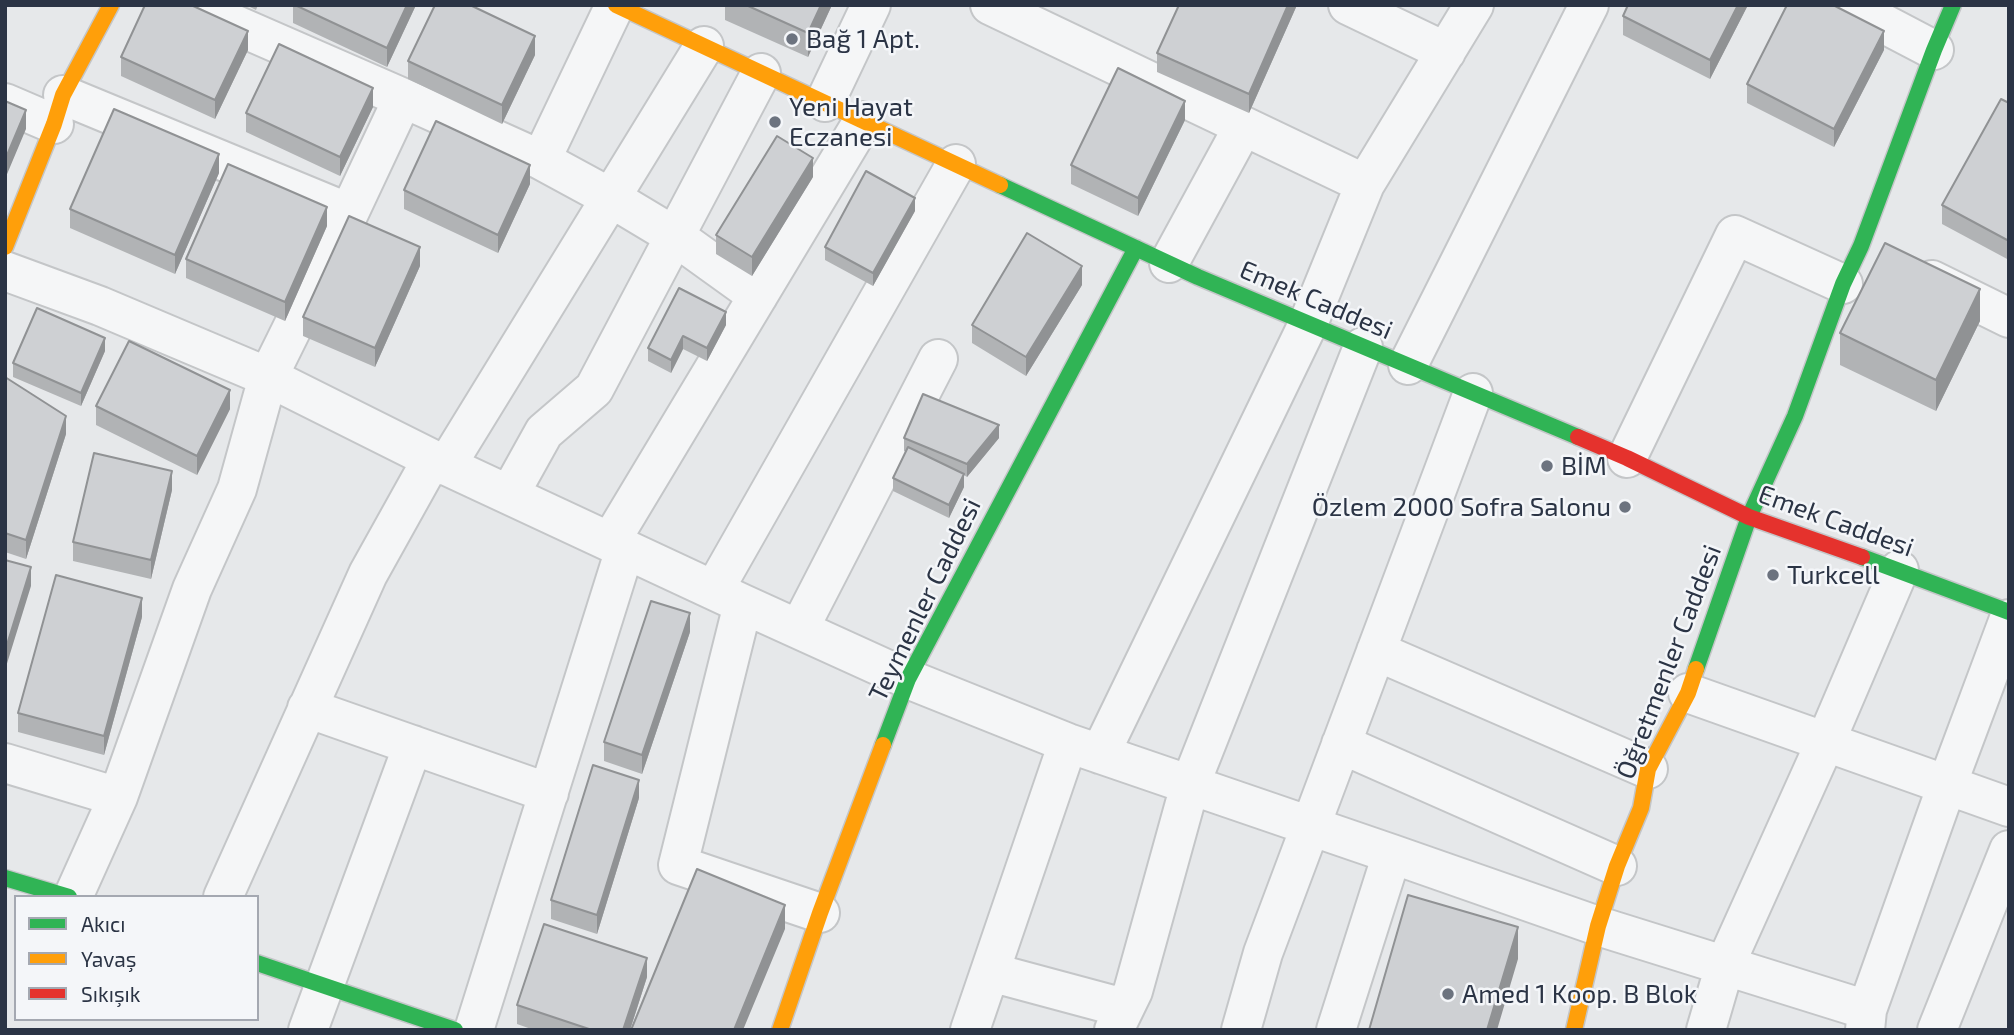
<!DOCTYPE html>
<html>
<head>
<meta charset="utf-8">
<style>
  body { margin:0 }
  #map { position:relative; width:2014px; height:1035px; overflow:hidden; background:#e6e8ea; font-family:"Exo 2",sans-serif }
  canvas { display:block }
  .frame { position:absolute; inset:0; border:7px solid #2b3445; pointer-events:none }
  .legend { position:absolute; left:14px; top:895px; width:245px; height:126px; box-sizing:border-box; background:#f4f6f9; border:2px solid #a4a8b1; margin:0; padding:9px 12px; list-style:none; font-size:21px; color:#2b3445 }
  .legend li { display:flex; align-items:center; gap:14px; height:35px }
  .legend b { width:35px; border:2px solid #a4a8b1 }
</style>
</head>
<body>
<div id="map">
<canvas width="2014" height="1035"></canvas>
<div class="frame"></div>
<ul class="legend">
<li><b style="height:9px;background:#30b455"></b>Akıcı</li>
<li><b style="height:9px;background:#ff9f0a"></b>Yavaş</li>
<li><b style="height:9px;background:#e5322d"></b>Sıkışık</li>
</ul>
</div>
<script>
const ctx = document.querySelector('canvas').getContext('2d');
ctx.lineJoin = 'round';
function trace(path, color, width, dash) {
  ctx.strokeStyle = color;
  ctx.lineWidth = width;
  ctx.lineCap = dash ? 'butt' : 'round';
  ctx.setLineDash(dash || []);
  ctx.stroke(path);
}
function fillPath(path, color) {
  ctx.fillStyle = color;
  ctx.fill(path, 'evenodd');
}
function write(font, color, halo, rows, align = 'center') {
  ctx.font = font + ' "Exo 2",sans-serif';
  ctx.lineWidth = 5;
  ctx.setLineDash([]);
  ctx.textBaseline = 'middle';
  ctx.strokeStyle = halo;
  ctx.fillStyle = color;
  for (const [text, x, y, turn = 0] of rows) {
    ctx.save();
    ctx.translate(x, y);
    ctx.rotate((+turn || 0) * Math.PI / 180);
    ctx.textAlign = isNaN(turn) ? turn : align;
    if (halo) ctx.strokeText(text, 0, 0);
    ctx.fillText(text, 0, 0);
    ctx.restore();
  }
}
const street = new Path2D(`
  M 190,5 L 403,98 L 541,160 L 611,198 L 676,237 L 758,296
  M 990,5 L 1365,184
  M 1348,5 L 1446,52
  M 1848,5 L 1934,50
  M 63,95 L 349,213
  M 825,102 L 871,5
  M 5,103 L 54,124
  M 541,160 L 615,5
  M 1169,263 L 1243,127
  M 5,271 L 100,306 L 268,377 L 432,459 L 743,604 L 908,679 L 1068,743 L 1392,854 L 1598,926 L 1867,1010 L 1865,1030
  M 1932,280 L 2009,318
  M 1408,365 L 1589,5
  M 1627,458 L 1735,235 L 1843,284
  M 446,466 L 704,46
  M 509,495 L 544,432 L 594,389 L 761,73
  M 610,542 L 863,121
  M 714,590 L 956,164
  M 743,604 L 678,865 L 820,913
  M 799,629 L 938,359
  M 1376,651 L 1648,769
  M 1688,693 L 2009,807
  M 307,708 L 549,793
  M 1341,744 L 1617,866
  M 1100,754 L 1308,324 L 1365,184 L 1474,5
  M 5,763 L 118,797
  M 73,897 L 118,797 L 192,589 L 237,489 L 268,377 L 349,213 L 403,98
  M 223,897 L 368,574 L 432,459
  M 990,972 L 1124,1008
  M 1867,1010 L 1947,785 L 2009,619
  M 308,1030 L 413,745
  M 474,1030 L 625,549
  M 970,1030 L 1068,743
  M 1114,1030 L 1133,991 L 1190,785 L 1363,347
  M 1241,1030 L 1263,953 L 1473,393
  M 1336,1030 L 1392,854
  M 1706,1030 L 1725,965 L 1825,743 L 1899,570
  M 1937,1030 L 2009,850`);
const fast = new Path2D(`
  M 1000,185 L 1198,277 L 1578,437
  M 1862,557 L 2009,612
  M 1696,669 L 1749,517 L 1795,416 L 1843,284 L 1861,246 L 1934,50 L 1953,5
  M 883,745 L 908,679 L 1136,248
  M 5,878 L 69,897
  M 257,963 L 455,1030`);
const slow = new Path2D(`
  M 616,5 L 1000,185
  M 5,247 L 54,124 L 63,95 L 111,5
  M 780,1030 L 820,913 L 883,745
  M 1574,1030 L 1598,926 L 1617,866 L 1641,808 L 1648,769 L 1688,693 L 1696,669`);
const jam = new Path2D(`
  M 1578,437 L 1627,458 L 1749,517 L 1862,557`);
trace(street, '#c4c6c8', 42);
trace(fast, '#c4c6c8', 19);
trace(slow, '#c4c6c8', 19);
trace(jam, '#c4c6c8', 19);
trace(street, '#f5f6f7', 38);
trace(fast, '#30b455', 16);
trace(slow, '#ff9f0a', 16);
trace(jam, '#e5322d', 16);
fillPath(new Path2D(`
  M 246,5 L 258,5 L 256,10 Z
  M 293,5 L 416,5 L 387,67 L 293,23 Z
  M 725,5 L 832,5 L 808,57 L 725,20 Z
  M 1297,5 L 1249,113 L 1157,72 L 1157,53 Z
  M 1628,5 L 1748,5 L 1710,79 L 1623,35 L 1623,16 Z
  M 248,50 L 215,119 L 121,76 L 121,57 Z
  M 1884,50 L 1834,147 L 1747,103 L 1747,84 Z
  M 535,55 L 502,124 L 408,79 L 408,61 Z
  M 2009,103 L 2009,260 L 1942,224 L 1942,205 Z
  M 373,107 L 340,176 L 246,132 L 246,113 Z
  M 1185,120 L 1138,216 L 1071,184 L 1071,165 Z
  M 219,173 L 175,274 L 70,228 L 70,209 Z
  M 813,177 L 752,276 L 716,254 L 716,235 Z
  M 530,184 L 498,253 L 404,209 L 404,190 Z
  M 915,211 L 873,286 L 825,260 L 825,247 Z
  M 327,226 L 285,321 L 186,278 L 186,259 Z
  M 420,266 L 375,367 L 303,336 L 303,317 Z
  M 1082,285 L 1026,376 L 972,343 L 972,325 Z
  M 679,288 L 726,325 L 707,361 L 683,349 L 671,373 L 648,361 L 648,348 Z
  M 1980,321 L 1936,411 L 1840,365 L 1840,333 Z
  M 105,351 L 81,406 L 13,377 L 13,363 Z
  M 5,377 L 66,434 L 26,559 L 5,552 Z
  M 96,406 L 230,409 L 197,475 L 96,425 Z
  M 904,438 L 999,438 L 967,477 L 964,475 L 964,487 L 949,518 L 893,491 L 893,478 L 906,452 L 904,451 Z
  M 172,490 L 151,579 L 73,561 L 73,542 Z
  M 142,617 L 104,755 L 18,732 L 18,713 Z
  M 690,632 L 642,774 L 604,761 L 604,742 Z
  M 639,798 L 597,934 L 551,919 L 551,900 Z
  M 647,977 L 630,1030 L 534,1030 L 517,1024 L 517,1005 Z`), '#b1b3b5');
fillPath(new Path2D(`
  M 407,5 L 416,5 L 387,67 L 387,48 Z
  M 821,5 L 832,5 L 808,57 L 808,33 Z
  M 1288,5 L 1297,5 L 1249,113 L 1249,94 Z
  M 1738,5 L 1748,5 L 1710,79 L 1710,60 Z
  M 248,31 L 248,50 L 215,119 L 215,100 Z
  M 1884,31 L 1884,50 L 1834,147 L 1834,129 Z
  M 535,36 L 535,55 L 502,124 L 502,105 Z
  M 373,88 L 373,107 L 340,176 L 340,157 Z
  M 1185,101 L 1185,120 L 1138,216 L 1138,198 Z
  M 26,110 L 26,129 L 5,179 L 5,160 Z
  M 219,154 L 219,173 L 175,274 L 175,255 Z
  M 813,158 L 813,177 L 752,276 L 752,257 Z
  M 530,165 L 530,184 L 498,253 L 498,235 Z
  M 915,198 L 915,211 L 873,286 L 873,273 Z
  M 327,207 L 327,226 L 285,321 L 285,302 Z
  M 420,247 L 420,266 L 375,367 L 375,348 Z
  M 1082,266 L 1082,285 L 1026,376 L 1026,357 Z
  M 1980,289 L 1980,321 L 1936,411 L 1936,380 Z
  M 726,312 L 726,325 L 707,361 L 707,348 Z
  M 683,336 L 683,349 L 671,373 L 671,360 Z
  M 105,338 L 105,351 L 81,406 L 81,393 Z
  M 230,390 L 230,409 L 197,475 L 197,456 Z
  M 66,416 L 66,434 L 26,559 L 26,540 Z
  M 999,425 L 999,438 L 967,477 L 967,464 Z
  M 172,471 L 172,490 L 151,579 L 151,560 Z
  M 964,474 L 964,487 L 949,518 L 949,505 Z
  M 31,567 L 31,586 L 5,670 L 5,651 Z
  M 142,598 L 142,617 L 104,755 L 104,736 Z
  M 690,613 L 690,632 L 642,774 L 642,755 Z
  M 639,780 L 639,798 L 597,934 L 597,915 Z
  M 785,905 L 785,929 L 743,1030 L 734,1030 Z
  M 1518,927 L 1518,959 L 1497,1030 L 1487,1030 Z
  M 647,958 L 647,977 L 630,1030 L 623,1030 Z`), '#909294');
const building = new Path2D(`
  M 145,5 L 191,5 L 248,31 L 215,100 L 121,57 Z
  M 295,5 L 407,5 L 387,48 Z
  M 435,5 L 470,5 L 535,36 L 502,105 L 408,61 Z
  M 746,5 L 821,5 L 808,33 Z
  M 1179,5 L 1288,5 L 1249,94 L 1157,53 Z
  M 1628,5 L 1738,5 L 1710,60 L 1623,16 Z
  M 1787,5 L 1833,5 L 1884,31 L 1834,129 L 1747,84 Z
  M 279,44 L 373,88 L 340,157 L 246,113 Z
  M 1118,68 L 1185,101 L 1138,198 L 1071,165 Z
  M 2001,99 L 2009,103 L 2009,241 L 1942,205 Z
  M 5,101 L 26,110 L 5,160 Z
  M 114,109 L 219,154 L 175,255 L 70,209 Z
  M 436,121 L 530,165 L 498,235 L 404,190 Z
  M 777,136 L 813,158 L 752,257 L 716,235 Z
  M 228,164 L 327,207 L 285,302 L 186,259 Z
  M 866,171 L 915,198 L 873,273 L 825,247 Z
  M 349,216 L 420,247 L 375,348 L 303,317 Z
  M 1027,233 L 1082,266 L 1026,357 L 972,325 Z
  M 1885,243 L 1980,289 L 1936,380 L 1840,333 Z
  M 679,288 L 726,312 L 707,348 L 683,336 L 671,360 L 648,348 Z
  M 37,308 L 105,338 L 81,393 L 13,363 Z
  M 129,341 L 230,390 L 197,456 L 96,406 Z
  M 5,377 L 66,416 L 26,540 L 5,533 Z
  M 923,394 L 999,425 L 967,464 L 904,438 Z
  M 908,447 L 964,474 L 949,505 L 893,478 Z
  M 94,453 L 172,471 L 151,560 L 73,542 Z
  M 5,560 L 31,567 L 5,651 Z
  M 56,575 L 142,598 L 104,736 L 18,713 Z
  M 651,601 L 690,613 L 642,755 L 604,742 Z
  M 593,765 L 639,780 L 597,915 L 551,900 Z
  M 697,869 L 785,905 L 734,1030 L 631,1030 Z
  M 1408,895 L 1518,927 L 1487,1030 L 1369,1030 Z
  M 544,924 L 647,958 L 623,1030 L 592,1030 L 517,1005 Z`);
fillPath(building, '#ced0d3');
trace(building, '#909294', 2);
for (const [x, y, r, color] of [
  [792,39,7,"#6c737f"],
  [775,122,7,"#6c737f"],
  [1547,466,7,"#6c737f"],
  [1625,507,7,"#6c737f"],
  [1773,575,7,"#6c737f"],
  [1448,994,7,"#6c737f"]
]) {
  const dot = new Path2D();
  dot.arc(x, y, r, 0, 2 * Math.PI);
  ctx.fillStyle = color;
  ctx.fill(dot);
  trace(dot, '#f4f6f9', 2.5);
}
write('26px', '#2b3445', '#f4f6f9', [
  ["Bağ 1 Apt.",806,39],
  ["Yeni Hayat",789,107],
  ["Eczanesi",789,137],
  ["BİM",1561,466],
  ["Özlem 2000 Sofra Salonu",1611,507,"right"],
  ["Turkcell",1787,575],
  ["Amed 1 Koop. B Blok",1462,994]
], 'left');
write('26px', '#2b3445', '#f4f6f9', [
  ["Emek Caddesi",1316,300,23],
  ["Emek Caddesi",1836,521,20],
  ["Teymenler Caddesi",925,600,-64],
  ["Öğretmenler Caddesi",1669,662,-69]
]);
</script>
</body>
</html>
